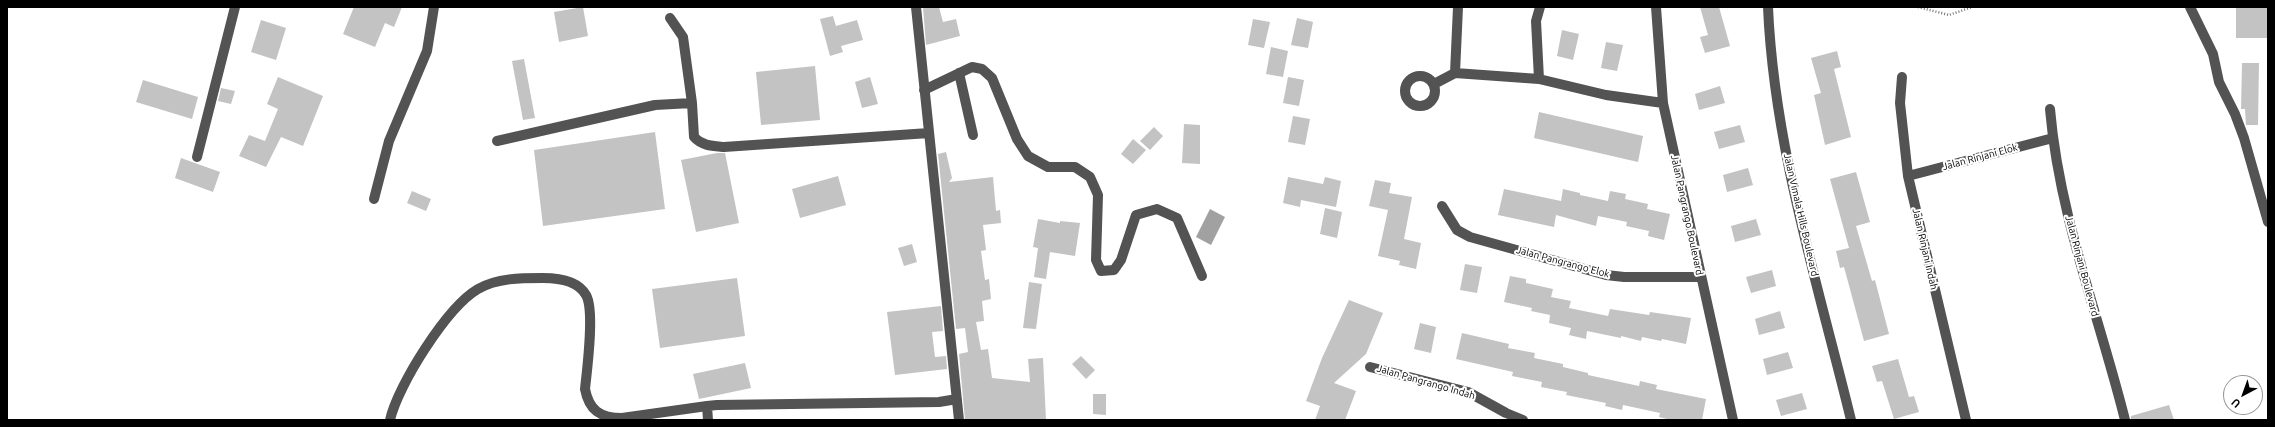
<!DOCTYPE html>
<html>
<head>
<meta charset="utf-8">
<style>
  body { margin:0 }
  #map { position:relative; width:2275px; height:427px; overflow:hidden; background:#fff; font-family:Ubuntu,sans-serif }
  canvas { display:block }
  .frame { position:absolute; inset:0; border:8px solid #000; pointer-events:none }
  .north { position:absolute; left:2223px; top:375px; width:40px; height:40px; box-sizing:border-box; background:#fff; border:1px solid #999; border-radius:50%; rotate:221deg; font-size:11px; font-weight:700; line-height:16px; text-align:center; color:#000 }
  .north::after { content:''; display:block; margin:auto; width:14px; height:18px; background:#000; clip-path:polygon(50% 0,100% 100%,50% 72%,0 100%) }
</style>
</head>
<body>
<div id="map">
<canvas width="2275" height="427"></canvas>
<div class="frame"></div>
<div class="north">U</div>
</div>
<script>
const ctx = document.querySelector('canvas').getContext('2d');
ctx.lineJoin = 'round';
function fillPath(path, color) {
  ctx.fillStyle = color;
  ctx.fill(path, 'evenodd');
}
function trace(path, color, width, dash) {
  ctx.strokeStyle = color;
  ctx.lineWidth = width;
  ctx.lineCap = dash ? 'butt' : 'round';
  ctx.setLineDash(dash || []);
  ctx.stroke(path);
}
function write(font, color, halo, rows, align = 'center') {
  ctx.font = font + ' Ubuntu,sans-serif';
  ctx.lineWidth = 4;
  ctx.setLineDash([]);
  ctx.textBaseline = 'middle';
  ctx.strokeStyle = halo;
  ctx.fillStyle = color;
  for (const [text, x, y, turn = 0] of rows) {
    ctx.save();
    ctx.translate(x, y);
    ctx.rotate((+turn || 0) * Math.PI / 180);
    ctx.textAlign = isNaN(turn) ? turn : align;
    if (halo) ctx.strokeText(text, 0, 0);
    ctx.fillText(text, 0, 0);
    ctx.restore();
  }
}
fillPath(new Path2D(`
  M 1210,209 L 1225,217 L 1211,245 L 1196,237 Z`), '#a1a1a1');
fillPath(new Path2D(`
  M 354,7 L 402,7 L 394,27 L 385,23 L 375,47 L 343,34 Z
  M 583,7 L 588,36 L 559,42 L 554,12 Z
  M 923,7 L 939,7 L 943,22 L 956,19 L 960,36 L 926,45 Z
  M 1700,7 L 1719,7 L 1730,46 L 1705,53 L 1700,37 L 1708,35 Z
  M 2236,7 L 2268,7 L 2268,38 L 2236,38 Z
  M 833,16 L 836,26 L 857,20 L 863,40 L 841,46 L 843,52 L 830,56 L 820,19 Z
  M 1297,18 L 1313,22 L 1308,48 L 1291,45 Z
  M 1253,19 L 1270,22 L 1264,48 L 1248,45 Z
  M 261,20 L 286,28 L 276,60 L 251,52 Z
  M 1562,30 L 1579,34 L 1573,60 L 1557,56 Z
  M 1606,42 L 1623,45 L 1617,71 L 1601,68 Z
  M 1271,47 L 1288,51 L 1283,77 L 1266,74 Z
  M 1837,51 L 1841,67 L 1834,69 L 1851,137 L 1825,145 L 1814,95 L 1821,93 L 1811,58 Z
  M 524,59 L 535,118 L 523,120 L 512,61 Z
  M 2242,63 L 2259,63 L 2258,125 L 2246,125 L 2245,109 L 2241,109 Z
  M 815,66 L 820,120 L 761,125 L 756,72 Z
  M 278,77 L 323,96 L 303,146 L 281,137 L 266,167 L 239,156 L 249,135 L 265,141 L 278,109 L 267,104 Z
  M 870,77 L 878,104 L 862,108 L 855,82 Z
  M 1288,77 L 1304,80 L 1299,106 L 1283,103 Z
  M 143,80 L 198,97 L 192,119 L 136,102 Z
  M 1720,86 L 1725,103 L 1699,110 L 1695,94 Z
  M 221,88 L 235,91 L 231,104 L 218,101 Z
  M 1539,112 L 1643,136 L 1638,162 L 1534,138 Z
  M 1293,116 L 1310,119 L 1305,145 L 1288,142 Z
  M 1184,124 L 1200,125 L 1200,164 L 1182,163 Z
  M 1740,125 L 1745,142 L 1719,149 L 1714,132 Z
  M 1154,127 L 1163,136 L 1150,150 L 1140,141 Z
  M 655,132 L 665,209 L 543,226 L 534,150 Z
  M 1133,139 L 1146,150 L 1133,164 L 1121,154 Z
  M 946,152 L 952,178 L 949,182 L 993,177 L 996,211 L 1000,210 L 1001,223 L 983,225 L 986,250 L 981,251 L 985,280 L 989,279 L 991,299 L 982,301 L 984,321 L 976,322 L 981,350 L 988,349 L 992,378 L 1030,382 L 1028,359 L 1043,358 L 1046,420 L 965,420 L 959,354 L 968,352 L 965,328 L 956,329 L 938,154 Z
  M 717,153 L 725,153 L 739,223 L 696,232 L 681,160 Z
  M 181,158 L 220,172 L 213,192 L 175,178 Z
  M 1748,168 L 1753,185 L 1727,192 L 1723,175 Z
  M 1856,172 L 1870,222 L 1856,226 L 1872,281 L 1875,280 L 1889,334 L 1864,341 L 1844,267 L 1840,268 L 1836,251 L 1849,248 L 1830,179 Z
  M 838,176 L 846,205 L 800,218 L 792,189 Z
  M 1288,177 L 1323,184 L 1325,177 L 1341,181 L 1336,207 L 1301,200 L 1300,207 L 1283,203 Z
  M 1375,180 L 1391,183 L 1389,193 L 1412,197 L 1404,239 L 1421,243 L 1416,269 L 1399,265 L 1400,261 L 1378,256 L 1388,210 L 1369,206 Z
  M 1504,189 L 1561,201 L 1563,189 L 1580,193 L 1580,195 L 1608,201 L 1610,191 L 1626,194 L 1625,199 L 1648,204 L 1647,209 L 1670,214 L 1664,240 L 1648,236 L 1649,231 L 1626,226 L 1627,222 L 1598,216 L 1596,226 L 1556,215 L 1554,227 L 1498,215 Z
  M 412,191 L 431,199 L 426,211 L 407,203 Z
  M 1325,208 L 1342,212 L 1337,238 L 1320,234 Z
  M 1038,219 L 1060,223 L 1060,221 L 1080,223 L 1075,256 L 1050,252 L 1046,279 L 1034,277 L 1038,248 L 1033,247 Z
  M 1756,219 L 1761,235 L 1735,242 L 1731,226 Z
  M 912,244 L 917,262 L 904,266 L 898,248 Z
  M 1465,264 L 1482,267 L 1477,293 L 1460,290 Z
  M 1772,270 L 1776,286 L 1751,293 L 1746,277 Z
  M 1510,276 L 1526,279 L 1526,283 L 1553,289 L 1551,297 L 1571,301 L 1569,308 L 1608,316 L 1610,309 L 1649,315 L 1650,312 L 1691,318 L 1686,344 L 1662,339 L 1661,341 L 1642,337 L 1641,341 L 1621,336 L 1621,338 L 1587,331 L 1586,339 L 1569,335 L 1571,328 L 1549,323 L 1550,315 L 1531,311 L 1532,308 L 1504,302 Z
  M 737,278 L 745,336 L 660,348 L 652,289 Z
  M 1029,282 L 1042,284 L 1036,329 L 1023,328 Z
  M 1349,300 L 1383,313 L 1366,354 L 1334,383 L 1356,391 L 1345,420 L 1315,420 L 1320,406 L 1306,401 L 1322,358 Z
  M 941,306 L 943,331 L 932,332 L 935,357 L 946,356 L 947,369 L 895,375 L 887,312 Z
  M 1780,311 L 1785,328 L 1759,335 L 1755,319 Z
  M 1420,323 L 1436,327 L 1431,353 L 1414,349 Z
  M 1462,333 L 1509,344 L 1508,348 L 1535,353 L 1534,358 L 1563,364 L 1563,367 L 1588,373 L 1588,375 L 1639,386 L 1640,381 L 1657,385 L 1656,389 L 1706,399 L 1702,420 L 1671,420 L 1659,417 L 1660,413 L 1623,405 L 1622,410 L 1605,406 L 1606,403 L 1566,395 L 1567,392 L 1541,387 L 1542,382 L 1512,376 L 1513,372 L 1456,359 Z
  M 1788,352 L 1793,368 L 1767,375 L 1763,359 Z
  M 1081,356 L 1095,370 L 1086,379 L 1072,364 Z
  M 1898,359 L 1909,397 L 1914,396 L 1919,412 L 1894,419 L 1882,381 L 1877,382 L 1872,366 Z
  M 745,363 L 751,388 L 699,399 L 693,374 Z
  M 1802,393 L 1807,409 L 1781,416 L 1776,400 Z
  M 1093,394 L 1106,394 L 1106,415 L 1093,414 Z
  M 2169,405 L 2174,420 L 2131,420 L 2131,416 Z`), '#c3c3c3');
trace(new Path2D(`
  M 1918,7 L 1949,15 L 1972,7`), '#757575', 2.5, [1, 2]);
trace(new Path2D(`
  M 916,7 L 959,420
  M 1656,7 L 1663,103 L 1733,420
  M 1768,7 C 1774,148 1818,284 1851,420
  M 2190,7 L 2213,54 L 2219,82 L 2235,114 L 2244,138 L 2268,222
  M 670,18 L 683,37 L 692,103
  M 959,73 L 973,135
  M 1455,73 L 1458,7
  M1405 91a15 15 0 1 1 30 0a15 15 0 1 1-30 0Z
  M 1902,77 L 1900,103 L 1908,176 L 1966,420
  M 1539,79 L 1606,95 L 1663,103
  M 1434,84 L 1455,73 L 1539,79 L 1536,21 L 1540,7
  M 924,90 L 972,67 L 982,69 L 992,78 L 1017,139 L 1028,156 L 1048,167 L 1075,167 L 1090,177 L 1098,195 L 1096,260 L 1101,271 L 1114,270 L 1121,260 L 1136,215 L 1157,209 L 1177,218 L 1202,276
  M 2050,109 C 2059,216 2099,316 2125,420
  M 497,141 L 655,105 L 692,103 L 694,137 C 702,146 713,146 724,147 L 929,133
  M 197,157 L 235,7
  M 1908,176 L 2053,138
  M 374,199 L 389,141 L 427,51 L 434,7
  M 1442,206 L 1457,230 L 1470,237 L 1606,275 L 1624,277 L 1700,277
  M 1370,367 L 1468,392 L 1506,413 L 1523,420
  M 390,420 C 398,385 447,307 478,289 C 497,278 521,278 543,278 C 558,278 578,281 586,295 C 595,310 587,370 585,389 C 589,410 600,418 622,418 L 707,406
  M 708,420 L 707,406 L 717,405 L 939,402 L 957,399`), '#535353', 10);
write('10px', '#000', '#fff', [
  ["Jalan Rinjani Elok",1980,157,-15],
  ["Jalan Pangrango Boulevard",1687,215,78],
  ["Jalan Vimala Hills Boulevard",1801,215,77],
  ["Jalan Rinjani Indah",1925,249,77],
  ["Jalan Pangrango Elok",1563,262,15],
  ["Jalan Rinjani Boulevard",2082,266,75],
  ["Jalan Pangrango Indah",1426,382,16]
]);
</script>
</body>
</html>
